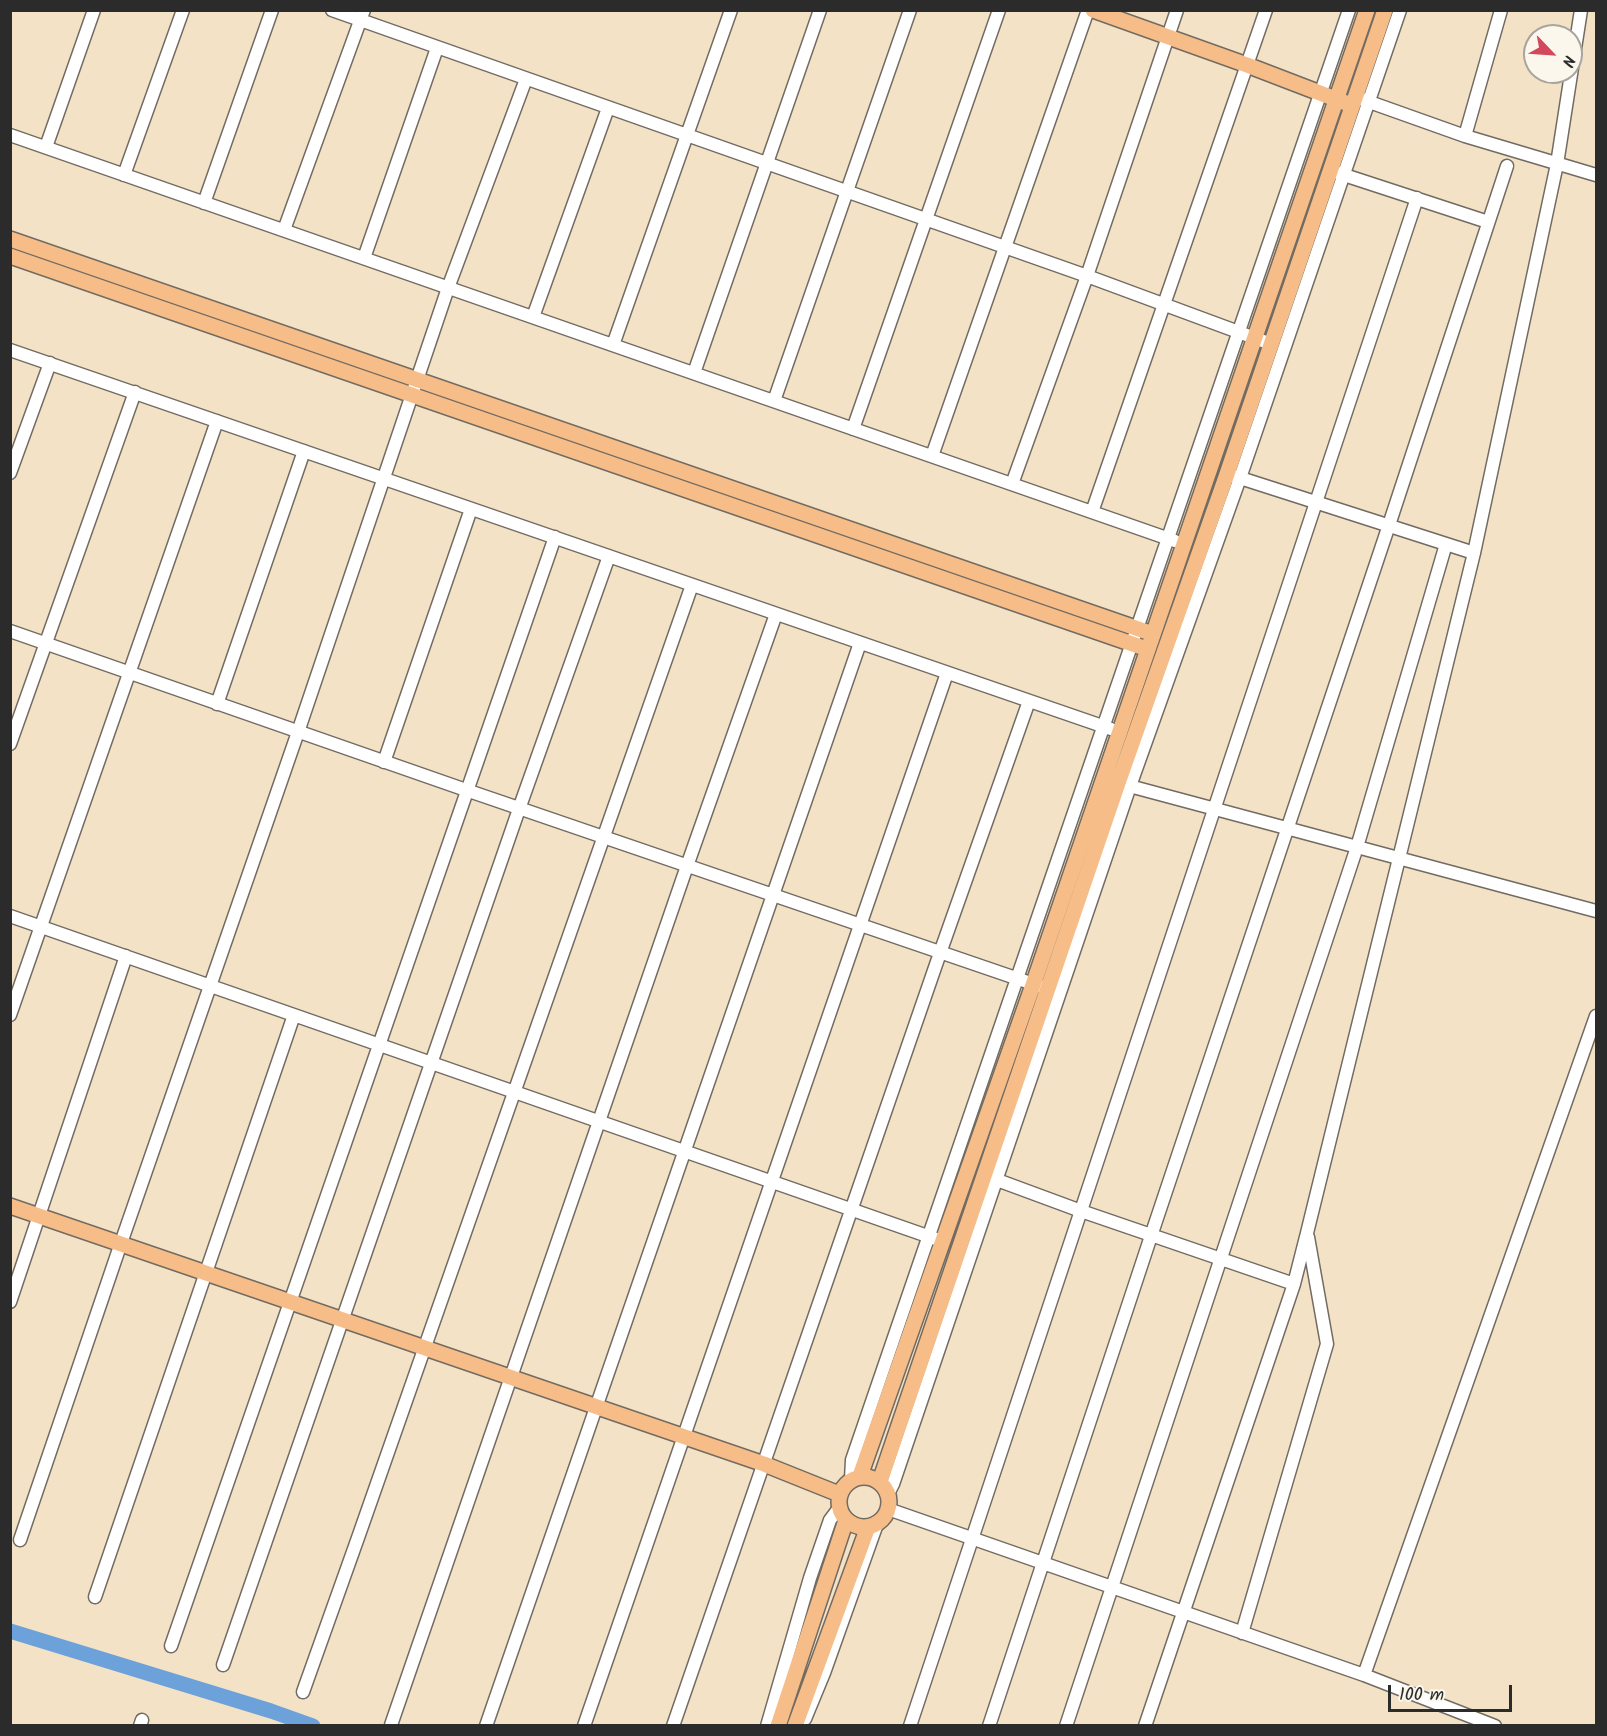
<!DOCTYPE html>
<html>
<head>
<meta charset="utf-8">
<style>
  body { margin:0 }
  #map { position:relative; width:1607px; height:1736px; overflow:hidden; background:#f4e2c7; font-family:Kalam,sans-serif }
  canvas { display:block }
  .frame { position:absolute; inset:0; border:12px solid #2b2b2b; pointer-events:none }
  .north { position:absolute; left:1523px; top:24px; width:60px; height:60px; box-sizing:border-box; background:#fbf7ec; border:2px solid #a8a59f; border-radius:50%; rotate:115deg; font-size:16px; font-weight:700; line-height:24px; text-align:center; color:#2b2b2b }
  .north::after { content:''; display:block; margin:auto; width:21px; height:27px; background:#d1495b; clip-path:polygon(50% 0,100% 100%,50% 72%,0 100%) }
  .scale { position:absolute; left:1388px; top:1685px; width:124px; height:27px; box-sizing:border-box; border:3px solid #2b2b2b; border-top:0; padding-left:8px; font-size:18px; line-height:21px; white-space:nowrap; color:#2b2b2b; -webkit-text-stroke:4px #fbf7ec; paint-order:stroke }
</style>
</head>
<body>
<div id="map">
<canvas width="1607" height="1736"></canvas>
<div class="frame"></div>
<div class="north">N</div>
<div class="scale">100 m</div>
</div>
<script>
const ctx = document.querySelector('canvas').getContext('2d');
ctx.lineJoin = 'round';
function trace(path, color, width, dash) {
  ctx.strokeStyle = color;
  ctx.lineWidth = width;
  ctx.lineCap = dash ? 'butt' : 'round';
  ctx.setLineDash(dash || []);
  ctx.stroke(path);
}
trace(new Path2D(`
  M 10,1631 L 271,1711 L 313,1726`), '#6ca2d9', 15);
const minor = new Path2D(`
  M 332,10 L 1087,276 L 1271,344
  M 1361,99 L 1465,136 L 1596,175
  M 10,135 L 1175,541
  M 1465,136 L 1501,10
  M 46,147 L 94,10
  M 1335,172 L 1488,222
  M 124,175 L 183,10
  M 204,203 L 272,10
  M 284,230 L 364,10
  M 364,258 L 437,48
  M 533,317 L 608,108
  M 613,345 L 731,10
  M 10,350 L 1111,729
  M 694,373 L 820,10
  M 774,401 L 910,10
  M 853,429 L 999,10
  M 932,456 L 1088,10
  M 10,473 L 50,363
  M 1012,484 L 1087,276 L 1177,10
  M 1092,512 L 1266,10
  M 1446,544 L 1474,553
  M 10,631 L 466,790 L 1042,987
  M 217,704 L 304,451
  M 10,744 L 135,392
  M 384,762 L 471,509
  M 1122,784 L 1596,911
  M 10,916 L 936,1239
  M 10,1015 L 217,421
  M 989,1177 L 1081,1211 L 1294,1284
  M 10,1302 L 126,956
  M 851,1479 L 852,1460 L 1349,10
  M 888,1494 L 893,1484 L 1130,786 L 1240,478 L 1400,10
  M 888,1509 L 1364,1675 L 1495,1726
  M 20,1540 L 121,1243 L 298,732 L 448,288 L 526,79
  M 95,1597 L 294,1015
  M 1242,1633 L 1327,1344 L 1308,1237
  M 171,1646 L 555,537
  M 223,1665 L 519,809 L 609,556
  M 1364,1675 L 1596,1016
  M 303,1692 C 435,1324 561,954 692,585
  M 805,1719 L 824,1673 L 877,1524
  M 391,1725 L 687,866 L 776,614
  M 140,1726 L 142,1720
  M 486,1726 L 860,643
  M 584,1726 L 947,673
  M 673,1726 L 940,953 L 1029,701
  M 767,1726 L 810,1578 L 830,1520 L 839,1508
  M 910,1726 L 1417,198
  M 989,1726 L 1151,1236 L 1389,525 L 1507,166
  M 1066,1726 L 1357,847 L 1446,544 L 1234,476
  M 1145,1726 L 1294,1284 L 1307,1233 L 1474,553 L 1557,164 L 1581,10`);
const major = new Path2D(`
  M 1093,10 L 1247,65 L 1346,103
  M 10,239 L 1153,634
  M 10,256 L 1147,649
  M 10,1206 L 764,1464 L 839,1494
  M 860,1476 L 1033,985 L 1367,10
  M839 1502a25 25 0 1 1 50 0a25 25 0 1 1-50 0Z
  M 880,1481 L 1118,783 L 1227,474 L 1385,10
  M 778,1726 L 846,1520
  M 795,1726 L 868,1527`);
trace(minor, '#716b62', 15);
trace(major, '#716b62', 18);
trace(minor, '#fff', 12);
trace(major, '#f7bd88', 15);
</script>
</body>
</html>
